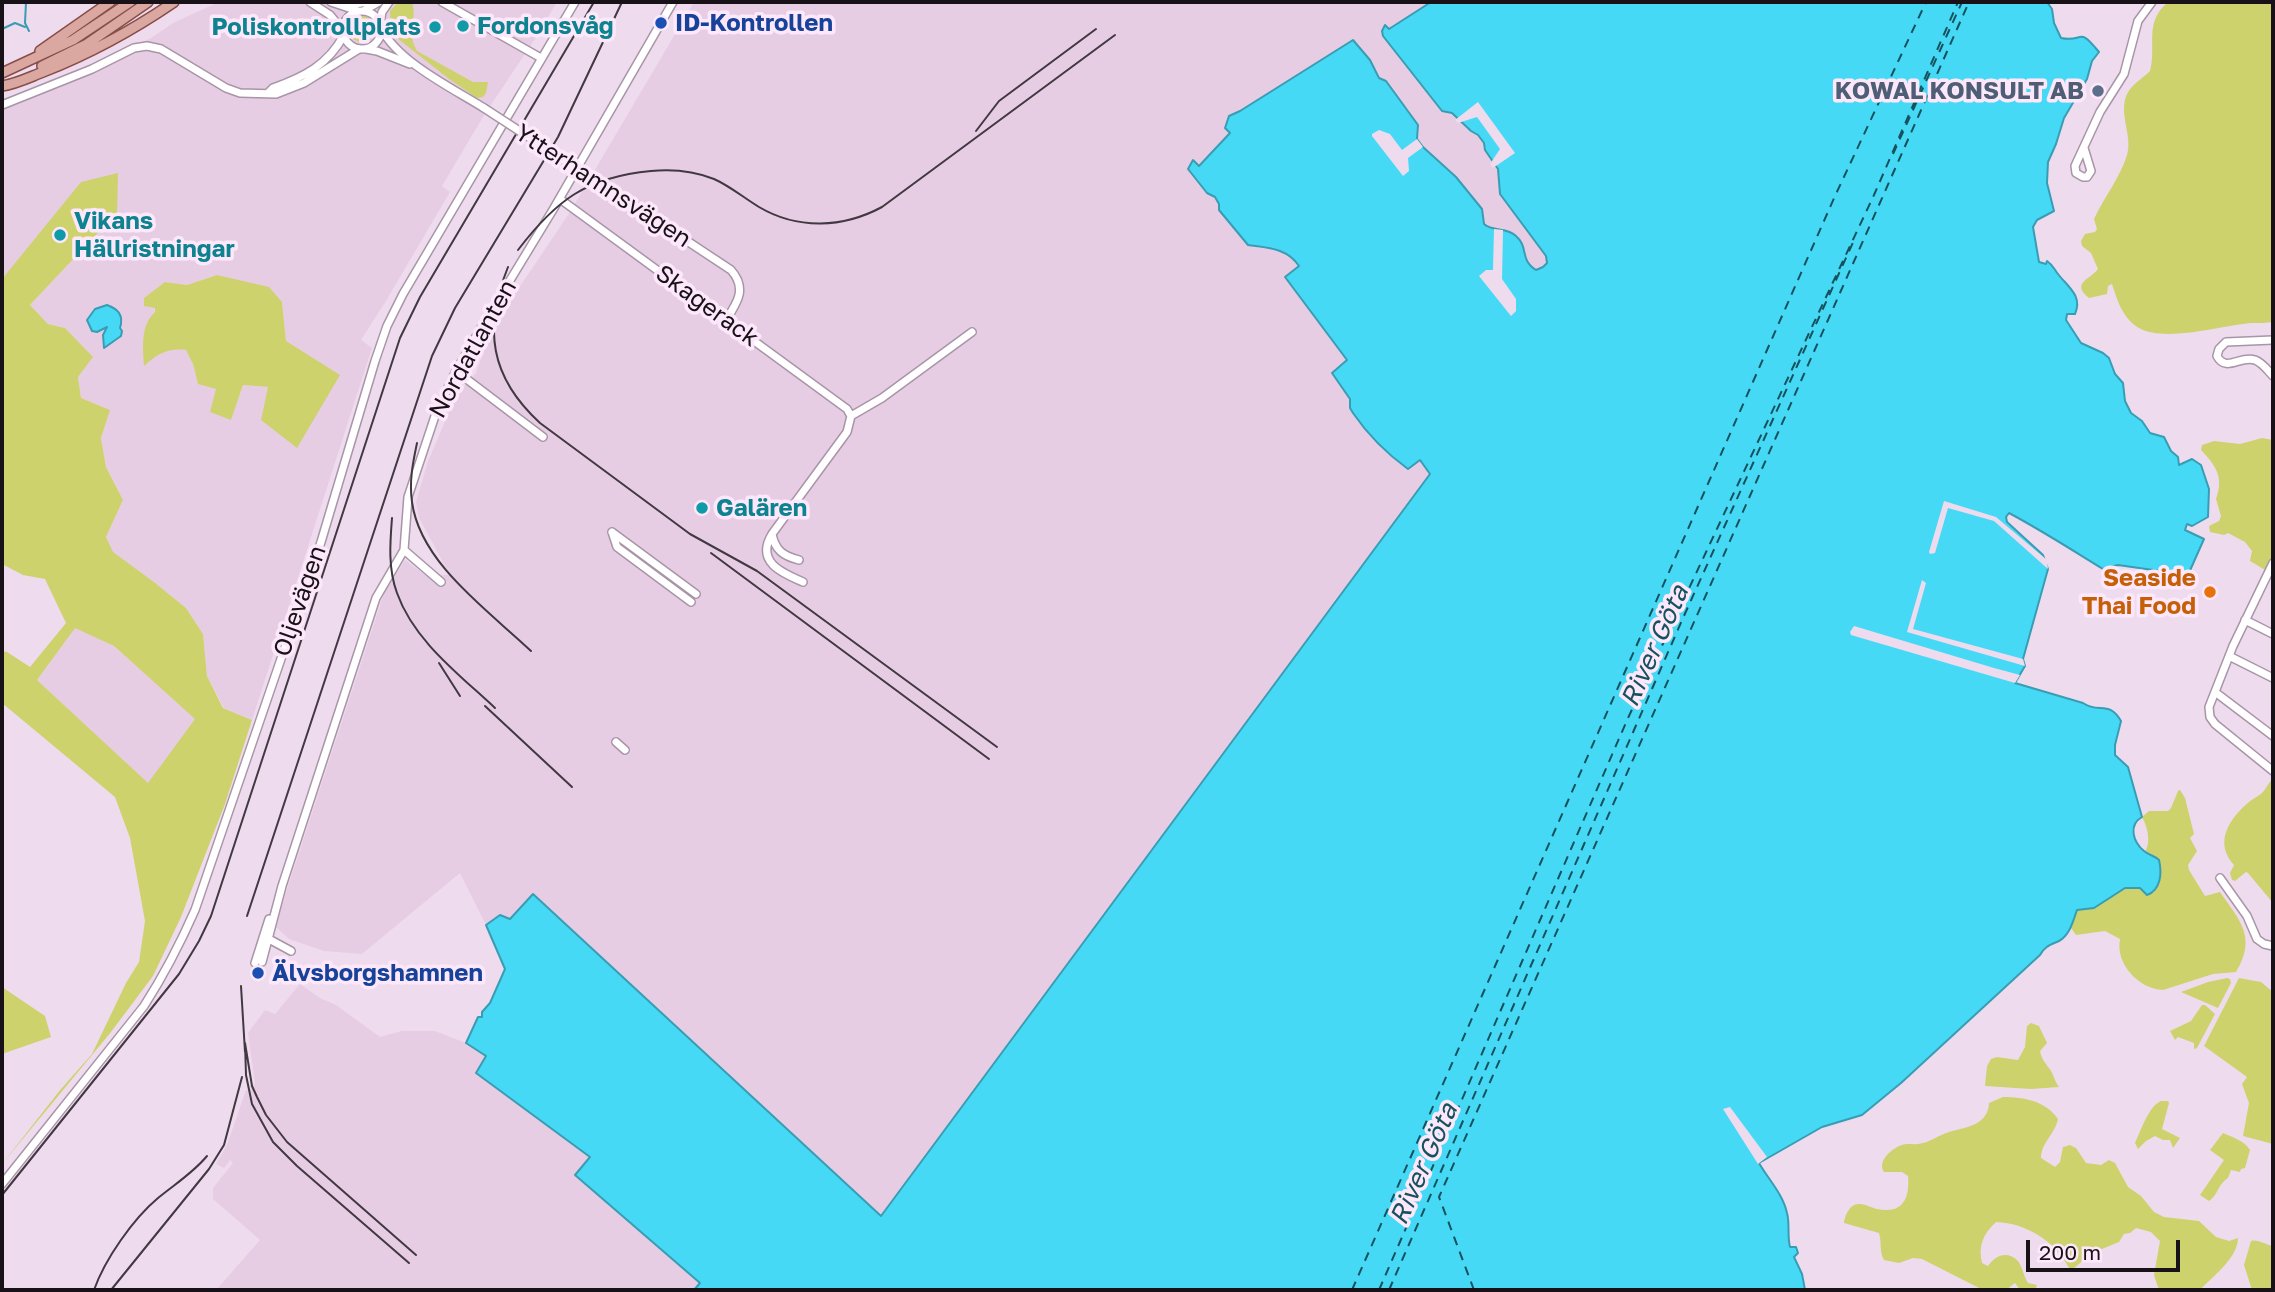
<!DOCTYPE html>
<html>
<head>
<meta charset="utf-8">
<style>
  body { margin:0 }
  #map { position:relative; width:2275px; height:1292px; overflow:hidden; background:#efdbee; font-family:"Golos Text",sans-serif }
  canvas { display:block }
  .frame { position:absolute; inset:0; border:4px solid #181218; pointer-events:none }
  .scale { position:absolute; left:2026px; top:1240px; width:154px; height:32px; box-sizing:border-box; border:4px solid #181218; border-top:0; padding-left:9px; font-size:21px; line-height:24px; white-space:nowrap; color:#181218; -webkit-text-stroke:5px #fde8fb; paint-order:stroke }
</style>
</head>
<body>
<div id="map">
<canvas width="2275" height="1292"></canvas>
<div class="frame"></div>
<div class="scale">200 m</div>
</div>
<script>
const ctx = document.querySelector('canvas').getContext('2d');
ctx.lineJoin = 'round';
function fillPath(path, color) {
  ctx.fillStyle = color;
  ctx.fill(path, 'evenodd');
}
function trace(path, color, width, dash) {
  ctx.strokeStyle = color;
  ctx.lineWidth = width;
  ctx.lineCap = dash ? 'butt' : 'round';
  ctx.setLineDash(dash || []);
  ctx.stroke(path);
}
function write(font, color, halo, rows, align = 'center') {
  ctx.font = font + ' "Golos Text",sans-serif';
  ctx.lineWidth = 7;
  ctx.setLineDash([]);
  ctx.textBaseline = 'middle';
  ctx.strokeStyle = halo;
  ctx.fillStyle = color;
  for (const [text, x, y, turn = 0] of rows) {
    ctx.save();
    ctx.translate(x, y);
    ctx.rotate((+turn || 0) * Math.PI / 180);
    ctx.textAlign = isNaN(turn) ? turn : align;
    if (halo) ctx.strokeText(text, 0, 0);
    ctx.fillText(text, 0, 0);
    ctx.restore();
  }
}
fillPath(new Path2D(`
  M 219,2 L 557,2 L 535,39 L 483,117 L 442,186 L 450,192 L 386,301 L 361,340 L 372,348 L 252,720 L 224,708 L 207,676 L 203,634 L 186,608 L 154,582 L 112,552 L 106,537 L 123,500 L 106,467 L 101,438 L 109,410 L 81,398 L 78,377 L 92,357 L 65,328 L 48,324 L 30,305 L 110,220 L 117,218 L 81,183 L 2,279 L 2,109 L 151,38 L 173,23 ZM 217,275 L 282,302 L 286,341 L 269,387 L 243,385 L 231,419 L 216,389 L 198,383 L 193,364 L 187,350 L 175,348 L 156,355 L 144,365 L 155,308 L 165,282 L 187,285 Z
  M 694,2 L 1431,2 L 1388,30 L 1385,25 L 1383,36 L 1442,111 L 1452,112 L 1471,131 L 1478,135 L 1484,143 L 1485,150 L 1498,169 L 1500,194 L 1547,259 L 1543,267 L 1536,270 L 1528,265 L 1524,257 L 1494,229 L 1489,229 L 1484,224 L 1482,208 L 1456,177 L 1423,147 L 1417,139 L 1419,130 L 1409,111 L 1386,82 L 1379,78 L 1376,69 L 1230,116 L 1231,133 L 1199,166 L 1207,193 L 1215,196 L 1219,204 L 1219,210 L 1248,245 L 1284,251 L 1294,258 L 1300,266 L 1286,278 L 1347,361 L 1333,374 L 1351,399 L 1350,408 L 1353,413 L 1383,449 L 1395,460 L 1408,469 L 1420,460 L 1430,474 L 881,1216 L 533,894 L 510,919 L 500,915 L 486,925 L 460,873 L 362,954 L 324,951 L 289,939 L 275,926 L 384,593 L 405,560 L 425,575 L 450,575 L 419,518 L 416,502 L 428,461 L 456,396 L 476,373 L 490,334 L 500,316 L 570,212 Z
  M 75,627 L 114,646 L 196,719 L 148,784 L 37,680 Z
  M 300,984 L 320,998 L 336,1005 L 380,1037 L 402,1031 L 435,1031 L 466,1043 L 487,1056 L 476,1073 L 590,1157 L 575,1175 L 700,1283 L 694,1290 L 216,1290 L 260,1240 L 213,1199 L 213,1188 L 233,1163 L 230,1160 L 224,1168 L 216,1164 L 227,1145 L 246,1090 L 251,1089 L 250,1086 L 255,1084 L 248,1033 L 265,1010 L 275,1014 Z`), '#e7cde4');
fillPath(new Path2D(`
  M 398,2 L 412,2 C 418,22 405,29 417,51 L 473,82 L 488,82 L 486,93 L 483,97 L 477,98 L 449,79 L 397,38 L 391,29 L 390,11 Z
  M 2168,2 L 2273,2 L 2273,322 C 2266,323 2259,323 2252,323 C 2223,325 2165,343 2139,328 C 2123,319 2117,300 2112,284 L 2108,286 L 2107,294 L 2089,298 C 2070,283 2091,279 2098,269 L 2091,253 L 2082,246 L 2081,241 L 2085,234 L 2095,232 L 2097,229 L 2094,219 C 2104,197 2120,178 2127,155 C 2133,136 2118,114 2127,94 C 2132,84 2142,79 2150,71 C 2157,46 2143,23 2168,2 Z
  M349 29a13 13 0 1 1 26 0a13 13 0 1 1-26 0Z
  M 118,173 L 117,218 L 110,220 L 30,305 L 48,324 L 65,328 L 93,357 L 78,377 L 81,398 L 110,410 L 101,438 L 106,467 L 123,500 L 106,537 L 113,552 L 154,582 L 186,608 L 203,634 L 207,676 L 223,708 L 252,720 L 225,804 L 181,917 L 153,976 L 111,1032 L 2,1164 L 61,1089 L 92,1054 L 126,983 L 139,962 L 145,921 L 130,838 L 115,797 L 2,703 L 2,651 L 7,652 L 30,667 L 66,623 L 45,579 L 23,575 L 2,564 L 2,279 L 81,182 ZM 75,628 L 114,646 L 195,719 L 148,783 L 37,680 Z
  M 217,275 L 269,287 L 282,302 L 286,341 L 340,375 L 297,448 L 261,420 L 268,387 L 243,385 L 231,420 L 210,412 L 216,389 L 198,384 L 193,364 L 186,350 C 168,348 157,354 144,366 C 143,347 140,326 155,312 L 155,308 L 144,306 L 144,298 L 165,282 L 187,285 Z
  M 2262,438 L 2273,440 L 2273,557 L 2267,571 L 2250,561 L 2252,551 L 2245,542 L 2228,533 L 2224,535 L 2210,532 L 2209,526 L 2219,521 L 2221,516 L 2216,499 C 2224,477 2216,466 2201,450 L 2202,445 L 2214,441 L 2240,444 Z
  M 2273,779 L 2273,903 L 2248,873 L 2246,872 L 2235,881 L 2232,880 L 2230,873 L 2234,865 C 2213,842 2230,818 2249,802 C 2254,798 2259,796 2263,792 C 2267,787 2268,783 2273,779 Z
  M 2180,790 L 2185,798 L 2194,834 L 2190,838 L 2197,851 L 2188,865 L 2189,870 L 2205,896 L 2220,892 C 2240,921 2257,937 2236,972 L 2213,974 L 2163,990 C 2139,989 2115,964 2120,939 L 2105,931 L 2076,935 L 2071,928 L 2077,910 L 2094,908 L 2125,888 L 2140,888 L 2147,895 L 2159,885 L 2159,877 L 2152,854 L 2145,852 C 2151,842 2148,828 2142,817 L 2149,811 L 2168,811 L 2171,808 L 2178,791 Z
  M 2227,978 L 2230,979 L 2231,983 L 2218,1008 L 2181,992 L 2208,982 Z
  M 2239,978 L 2261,982 L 2273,992 L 2273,1144 L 2243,1136 L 2249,1103 L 2242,1084 L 2247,1077 L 2204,1046 Z
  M 2,987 L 45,1016 L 51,1037 L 2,1054 Z
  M 2202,1005 L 2205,1005 L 2215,1014 L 2197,1048 L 2194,1049 L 2194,1043 L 2178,1037 L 2175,1040 L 2170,1031 L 2191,1021 Z
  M 2031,1023 L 2039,1026 L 2047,1043 L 2040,1051 C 2042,1061 2046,1063 2051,1071 C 2054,1076 2055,1082 2059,1087 L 2031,1089 L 1985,1086 L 1987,1066 L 1991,1059 L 1997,1057 L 2018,1060 L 2025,1047 L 2027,1026 Z
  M 2003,1097 C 2024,1097 2046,1101 2058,1119 C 2055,1134 2041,1143 2041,1158 L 2055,1167 L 2060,1162 L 2063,1147 L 2070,1145 L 2076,1148 L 2086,1163 L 2101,1165 L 2109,1160 L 2115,1163 L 2128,1187 L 2141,1196 L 2154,1212 L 2164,1217 L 2199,1221 L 2216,1237 L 2229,1241 L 2238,1238 C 2238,1258 2212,1277 2200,1290 L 2159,1290 L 2154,1275 L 2160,1241 L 2151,1232 L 2136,1228 L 2130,1233 L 2124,1234 L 2119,1242 L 2092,1253 L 2073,1269 L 2069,1268 C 2055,1241 2026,1223 1996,1222 C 1983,1234 1978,1246 1982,1263 L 1988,1266 C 1995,1256 2007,1250 2018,1261 C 2022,1266 2024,1277 2028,1283 L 2037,1285 L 2035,1290 L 2020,1290 L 2015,1283 L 2006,1290 L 1983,1290 L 1922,1259 L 1913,1258 L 1899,1263 L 1884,1260 C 1879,1251 1882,1243 1879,1233 L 1844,1223 C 1845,1215 1850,1203 1860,1204 C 1865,1204 1872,1208 1877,1209 C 1902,1214 1910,1200 1908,1176 L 1902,1172 L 1884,1172 C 1877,1161 1891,1149 1902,1145 C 1907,1143 1913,1145 1918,1144 C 1929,1143 1939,1135 1949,1132 C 1967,1127 1988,1125 1989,1103 Z
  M 2161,1101 L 2168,1101 L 2169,1103 L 2162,1129 L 2180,1138 L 2173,1148 L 2170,1140 L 2163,1140 L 2155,1136 L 2146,1141 L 2138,1149 L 2135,1143 C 2141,1130 2149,1106 2161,1101 Z
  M 2223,1133 C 2234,1138 2243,1140 2250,1150 L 2245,1168 L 2241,1169 L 2240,1172 L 2231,1170 L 2228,1178 C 2218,1184 2218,1195 2209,1201 L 2200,1195 L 2224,1160 L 2210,1150 Z
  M 2251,1241 C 2258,1239 2266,1245 2273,1246 L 2273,1290 L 2252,1290 L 2244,1265 Z`), '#cdd26d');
const water = new Path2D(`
  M 1431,2 L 2047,2 L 2052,9 L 2054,23 L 2061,38 C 2085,43 2077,25 2099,52 L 2092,61 L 2087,79 L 2064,118 L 2056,144 L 2048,162 L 2047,183 L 2054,211 L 2037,220 L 2033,227 L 2039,262 L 2046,264 L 2047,261 C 2053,265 2054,269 2058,274 C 2068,287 2083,296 2075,314 L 2067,314 L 2066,320 L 2081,343 L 2103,353 L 2109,358 L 2115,374 L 2123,383 L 2125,401 L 2131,413 L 2142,421 L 2150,433 L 2164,437 L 2171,451 L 2178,457 L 2179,465 L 2192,459 L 2201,465 L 2209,489 L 2208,517 L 2192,526 L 2187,524 L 2185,530 L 2204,539 L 2188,575 L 2118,565 L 2103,569 C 2072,550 2041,530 2009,513 L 2006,517 L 2007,522 L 2043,555 L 2048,569 L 2023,659 L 2025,666 L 2015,683 L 2083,703 C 2099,714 2109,700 2121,721 L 2115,745 L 2115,755 L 2128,767 L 2142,817 C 2128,825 2133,842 2144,851 C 2149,855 2155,856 2159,860 C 2162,873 2161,890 2147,895 L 2140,888 L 2125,888 L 2094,908 L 2077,910 C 2073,921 2070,935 2059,941 C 2050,945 2045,946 2040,955 L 1901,1083 L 1862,1115 L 1822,1127 L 1759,1163 C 1768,1179 1783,1194 1787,1213 C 1790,1224 1787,1235 1790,1247 L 1796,1247 L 1798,1253 L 1794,1257 L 1802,1274 L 1805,1290 L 694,1290 L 700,1283 L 575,1175 L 590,1157 L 476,1073 L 486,1056 L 466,1043 L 478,1017 L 482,1017 L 482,1012 L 490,1003 L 505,969 L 486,925 L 500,915 L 510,919 L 533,894 L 881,1216 L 1430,474 L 1420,460 L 1408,469 C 1386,453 1368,435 1353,413 L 1350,408 L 1350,399 L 1332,373 L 1347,360 L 1285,277 L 1299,266 C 1287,248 1268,248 1248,245 L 1219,210 L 1219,204 L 1215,197 L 1207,193 L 1188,169 L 1193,160 L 1199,166 L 1230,133 L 1225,128 L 1229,116 L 1240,111 L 1353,40 L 1370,60 L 1379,78 L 1386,81 L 1418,125 L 1417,139 L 1423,147 L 1456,177 L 1482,209 L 1484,224 C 1493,232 1507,227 1516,236 C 1529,247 1519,259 1536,270 L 1543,267 L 1547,263 L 1546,256 L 1500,194 L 1498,169 L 1485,150 L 1484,143 L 1478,135 L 1471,131 L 1452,113 L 1442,111 L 1383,36 L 1382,31 L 1385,25 L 1389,29 Z
  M 107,305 C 118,309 124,315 120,328 L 122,331 L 121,336 L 104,348 L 103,335 L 107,327 L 97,332 L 92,331 L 87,320 L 95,309 Z`);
fillPath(water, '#46d9f6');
trace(water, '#389db3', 2);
fillPath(new Path2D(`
  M 1478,102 L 1515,153 L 1493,168 L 1490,164 L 1500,149 L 1477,117 L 1458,123 L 1455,120 Z
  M 1379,130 L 1390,134 L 1402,150 L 1417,139 L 1423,147 L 1408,158 L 1409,171 L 1403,176 L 1372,136 L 1372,134 Z
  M 1494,229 L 1503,230 L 1502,279 L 1516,299 L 1516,311 L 1511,316 L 1479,276 L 1486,270 L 1493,270 Z
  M 1944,501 L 1996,517 L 2047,560 L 2048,569 L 1994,521 L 1948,508 L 1935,553 L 1930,554 L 1929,552 Z
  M 1922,580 L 1926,583 L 1913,629 L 2023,659 L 2025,666 L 1907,632 Z
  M 1854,626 L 1994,668 L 2020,675 L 2015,683 L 1851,635 L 1850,632 Z
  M 1730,1107 L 1767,1157 L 1758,1164 L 1723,1109 Z`), '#efdbee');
trace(new Path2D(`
  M 26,2 L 25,23 L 29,31
  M 2,29 L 15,23 L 25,27`), '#389db3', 2);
trace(new Path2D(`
  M 1893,154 L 1962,2
  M 1352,1290 L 1835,196 L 1926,2
  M 1379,1290 L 1628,718 L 1874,195 L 1958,2
  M 1389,1290 L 1683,618 L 1855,238
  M 1474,1290 L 1439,1197 L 1969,2`), '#15525e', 2, [9, 7]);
const minor = new Path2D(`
  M 310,2 L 330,15 L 343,31
  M 331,2 L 358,11
  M 442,2 L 541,58
  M 348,5 L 368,2
  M 365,10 L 379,2
  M343 30a19 19 0 1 1 38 0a19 19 0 1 1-38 0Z
  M 380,22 L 382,12 L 389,2
  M 381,28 C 398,62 452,88 484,108
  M 366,49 L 377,51 L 410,64
  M 268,93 L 273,88 C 304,77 328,65 344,35
  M 2,105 L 92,69 L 134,48 L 147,46 L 161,49 L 226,88 L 240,93 L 276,94 L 304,83 L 359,49
  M 2084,148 L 2091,171 L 2087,177 L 2083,177 L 2076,173 L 2075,166 L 2100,112 L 2124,74 L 2138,21 L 2152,2
  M 604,186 L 731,270 C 747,288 738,302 726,320
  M 560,199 L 847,409 L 851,416
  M 2273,340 L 2226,342 L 2219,349 L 2217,356 C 2226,373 2240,355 2255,360 C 2263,363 2268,371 2273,376
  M 456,371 L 543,437
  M 851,416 L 882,398 L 972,332
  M 612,532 L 617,547 L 691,602
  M 612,532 L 696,594
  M 772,534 L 847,432 L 851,416
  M 404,550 L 441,582
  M 799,560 C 783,556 775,550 772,534 C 755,562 782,573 803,582
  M 2273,563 L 2233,646 L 2209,707 L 2210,717 L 2215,724 L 2273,771
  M 2245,620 L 2273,634
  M 2229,656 L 2273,678
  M 2215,692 L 2273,736
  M 616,742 L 625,750
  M 2220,878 L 2247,916 L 2257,939 L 2264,944 L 2273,946
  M 267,938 L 291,951
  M 262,962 L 282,886 L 376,598 L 404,550 L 408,497 L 436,413 L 456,371 L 481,328 L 554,208 L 673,2
  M 255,963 L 269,919
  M 2,1184 L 144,1006 C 164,975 180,944 195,910 L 321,542 L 375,361 L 387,326 L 403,294 L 575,2`);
const major = new Path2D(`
  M 40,51 L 110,2
  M 42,66 L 87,44 L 148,2
  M 2,73 L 73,40 L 130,2
  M 2,86 C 16,84 30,77 43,72 C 89,54 133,30 174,2`);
trace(minor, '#a895a7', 10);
trace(major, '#874e49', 12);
trace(minor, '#fff', 7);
trace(major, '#dba8a1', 9);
trace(new Path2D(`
  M 976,131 L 999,101 L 1096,29
  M 518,250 C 556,200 587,177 651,171 C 672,169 694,171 714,179 C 730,186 744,198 759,207 C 798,230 843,228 882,207 L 1115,35
  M 508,267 C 483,329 490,377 540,423 L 690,534 L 757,571 L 997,747
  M 417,443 C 413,462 409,481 412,502 C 420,563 489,611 531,651
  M 392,518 C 390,543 388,569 397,593 C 414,641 460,675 495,708
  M 711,553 L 989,759
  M 439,663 L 460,696
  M 485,706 L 572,787
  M 247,916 L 432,356 L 455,308 L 558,137 L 622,2
  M 241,986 L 245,1052
  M 2,1195 L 179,974 L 199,941 L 211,916 L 400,338 L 420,297 L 594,2
  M 409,1263 L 297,1166 L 273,1142 L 252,1104 L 246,1075 L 245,1043 L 252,1086 L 257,1097 L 266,1115 L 287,1142 L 416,1255
  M 94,1290 C 105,1259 133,1219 158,1198 C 175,1184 193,1173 207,1156
  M 111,1290 L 209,1169 L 224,1145 L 242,1077`), '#413841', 2);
const minorBridge = new Path2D(`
  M 484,108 L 604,186`);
trace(minorBridge, '#a895a7', 10, []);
trace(minorBridge, '#fff', 7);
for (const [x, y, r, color] of [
  [661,23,7,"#1a4fb4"],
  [463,26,7,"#0f9aa8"],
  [435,27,7,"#0f9aa8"],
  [2098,91,7,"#5c6f8a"],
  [60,235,7,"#0f9aa8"],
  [702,508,7,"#0f9aa8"],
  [2210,592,7,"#e8710a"],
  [258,973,7,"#1a4fb4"]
]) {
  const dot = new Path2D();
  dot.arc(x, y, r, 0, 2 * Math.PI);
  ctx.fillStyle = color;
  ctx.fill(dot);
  trace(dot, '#fde8fb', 2.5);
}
write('bold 24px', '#164399', '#fde8fb', [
  ["ID-Kontrollen",675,23],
  ["Älvsborgshamnen",272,973]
], 'left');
write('bold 24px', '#0d838f', '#fde8fb', [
  ["Fordonsvåg",477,26],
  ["Poliskontrollplats",421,27,"right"],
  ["Vikans",74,221],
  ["Hällristningar",74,249],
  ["Galären",716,508]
], 'left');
write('bold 24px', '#4e5e75', '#fde8fb', [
  ["KOWAL KONSULT AB",2084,91]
], 'right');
write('24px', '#181218', '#fde8fb', [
  ["Ytterhamnsvägen",603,186,33],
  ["Skagerack",707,306,36],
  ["Nordatlanten",473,349,-61],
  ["Oljevägen",300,601,-71]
]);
write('bold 24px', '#c56008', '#fde8fb', [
  ["Seaside",2196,578],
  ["Thai Food",2196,606]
], 'right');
write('italic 26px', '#15525e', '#fde8fb', [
  ["River Göta",1655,646,-66],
  ["River Göta",1424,1164,-66]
]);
</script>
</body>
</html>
